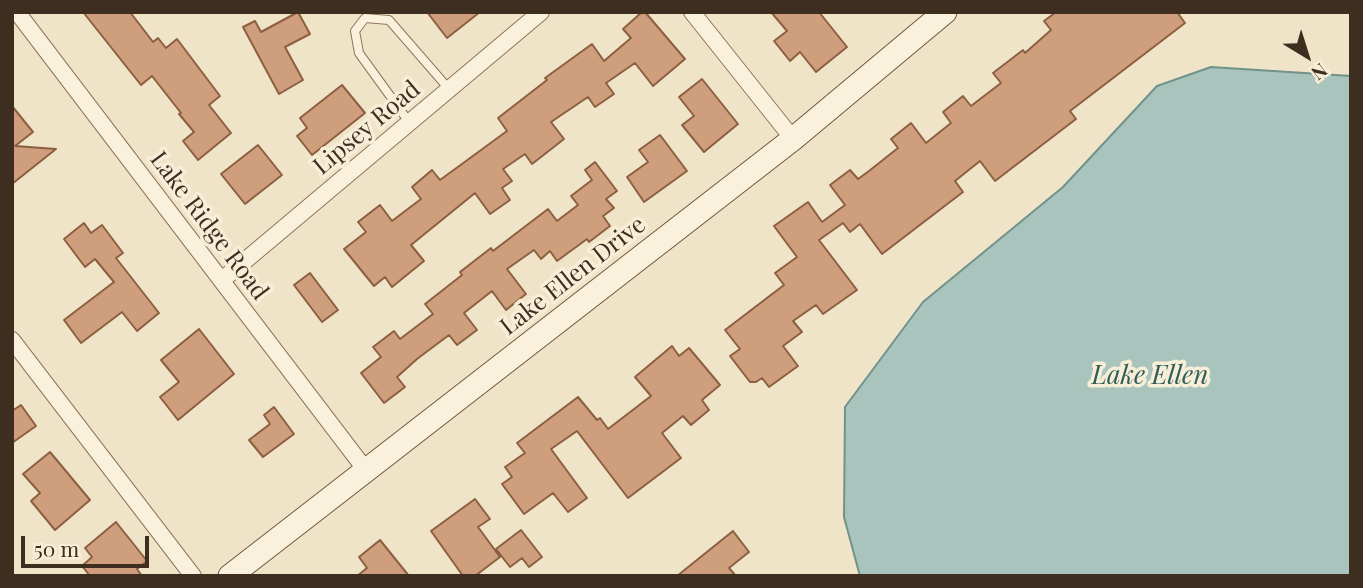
<!DOCTYPE html>
<html>
<head>
<meta charset="utf-8">
<style>
  body { margin:0 }
  #map { position:relative; width:1363px; height:588px; overflow:hidden; background:#f0e4c8; font-family:"Playfair Display",serif }
  canvas { display:block }
  .frame { position:absolute; inset:0; border:14px solid #3d2e20; pointer-events:none }
  .north { position:absolute; left:1272px; top:21px; width:70px; height:70px; -webkit-text-stroke:5px #f7eed8; paint-order:stroke; rotate:142deg; font-size:19px; font-weight:700; line-height:28px; text-align:center; color:#3d2e20 }
  .north::after { content:''; display:block; margin:auto; width:24px; height:32px; background:#3d2e20; clip-path:polygon(50% 0,100% 100%,50% 72%,0 100%) }
  .scale { position:absolute; left:21px; top:536px; width:128px; height:32px; box-sizing:border-box; border:4px solid #3d2e20; border-top:0; padding-left:9px; font-size:21px; line-height:24px; white-space:nowrap; color:#3d2e20; -webkit-text-stroke:5px #f7eed8; paint-order:stroke }
</style>
</head>
<body>
<div id="map">
<canvas width="1363" height="588"></canvas>
<div class="frame"></div>
<div class="north">N</div>
<div class="scale">50 m</div>
</div>
<script>
const ctx = document.querySelector('canvas').getContext('2d');
ctx.lineJoin = 'round';
function fillPath(path, color) {
  ctx.fillStyle = color;
  ctx.fill(path, 'evenodd');
}
function trace(path, color, width, dash) {
  ctx.strokeStyle = color;
  ctx.lineWidth = width;
  ctx.lineCap = dash ? 'butt' : 'round';
  ctx.setLineDash(dash || []);
  ctx.stroke(path);
}
function write(font, color, halo, rows, align = 'center') {
  ctx.font = font + ' "Playfair Display",serif';
  ctx.lineWidth = 7;
  ctx.setLineDash([]);
  ctx.textBaseline = 'middle';
  ctx.strokeStyle = halo;
  ctx.fillStyle = color;
  for (const [text, x, y, turn = 0] of rows) {
    ctx.save();
    ctx.translate(x, y);
    ctx.rotate((+turn || 0) * Math.PI / 180);
    ctx.textAlign = isNaN(turn) ? turn : align;
    if (halo) ctx.strokeText(text, 0, 0);
    ctx.fillText(text, 0, 0);
    ctx.restore();
  }
}
const water = new Path2D(`
  M 1211,67 L 1351,76 L 1351,576 L 860,576 L 844,517 L 845,407 L 923,302 L 1063,187 L 1157,86 Z`);
fillPath(water, '#a9c4bc');
trace(water, '#6f938a', 2);
const building = new Path2D(`
  M 83,12 L 130,12 L 153,42 L 158,38 L 166,48 L 177,39 L 220,96 L 209,105 L 231,133 L 198,160 L 183,141 L 194,132 L 179,114 L 181,113 L 152,76 L 141,85 Z
  M 298,12 L 310,34 L 285,47 L 303,80 L 279,94 L 243,27 L 255,21 L 261,32 Z
  M 427,12 L 480,12 L 447,38 Z
  M 642,12 L 645,12 L 685,59 L 653,86 L 635,63 L 606,83 L 614,94 L 595,107 L 588,97 L 551,122 L 564,139 L 532,164 L 525,154 L 503,169 L 512,181 L 502,188 L 510,200 L 490,214 L 475,193 L 411,245 L 424,261 L 392,287 L 385,277 L 374,286 L 344,249 L 366,232 L 358,222 L 380,205 L 392,221 L 421,199 L 412,187 L 432,170 L 440,180 L 507,131 L 498,118 L 547,80 L 545,78 L 592,44 L 604,61 L 631,38 L 623,29 Z
  M 771,12 L 819,12 L 847,47 L 816,72 L 800,52 L 790,61 L 774,41 L 787,31 Z
  M 1056,12 L 1177,12 L 1185,23 L 1070,111 L 1076,119 L 995,181 L 980,161 L 955,181 L 963,192 L 882,254 L 860,224 L 850,232 L 843,223 L 819,240 L 857,290 L 823,314 L 816,305 L 793,321 L 802,332 L 783,346 L 798,366 L 769,387 L 762,378 L 756,382 L 750,382 L 730,356 L 740,349 L 725,330 L 784,285 L 775,273 L 797,257 L 774,226 L 808,202 L 822,222 L 845,205 L 830,185 L 850,170 L 858,179 L 869,171 L 898,148 L 891,139 L 911,123 L 926,143 L 951,123 L 943,112 L 963,96 L 971,106 L 1001,83 L 993,73 L 1023,50 L 1025,53 L 1051,30 L 1044,21 Z
  M 702,79 L 738,124 L 704,152 L 682,125 L 694,116 L 679,97 Z
  M 342,85 L 365,113 L 312,155 L 297,136 L 307,128 L 300,118 Z
  M 12,106 L 33,132 L 15,146 L 56,149 L 12,184 Z
  M 660,135 L 687,171 L 644,202 L 627,177 L 648,162 L 639,150 Z
  M 258,145 L 282,175 L 245,204 L 221,174 Z
  M 595,162 L 617,191 L 606,199 L 614,208 L 603,216 L 610,226 L 589,242 L 587,239 L 557,261 L 550,251 L 541,259 L 534,250 L 507,269 L 526,294 L 506,310 L 492,291 L 464,313 L 477,330 L 457,345 L 449,335 L 417,359 L 397,377 L 405,387 L 384,403 L 361,373 L 381,357 L 373,347 L 394,331 L 400,339 L 433,314 L 425,304 L 462,275 L 460,272 L 491,248 L 493,251 L 548,209 L 557,221 L 578,205 L 571,196 L 592,180 L 585,170 Z
  M 84,223 L 91,233 L 102,225 L 123,253 L 116,258 L 159,313 L 137,331 L 122,312 L 81,343 L 64,320 L 114,282 L 95,259 L 85,267 L 64,239 Z
  M 310,273 L 338,310 L 322,322 L 294,285 Z
  M 199,329 L 234,374 L 178,420 L 160,397 L 179,382 L 161,360 Z
  M 672,346 L 679,356 L 689,348 L 720,385 L 702,400 L 709,410 L 691,425 L 683,416 L 662,433 L 681,458 L 628,498 L 577,431 L 551,449 L 587,498 L 568,512 L 553,493 L 524,514 L 502,484 L 512,477 L 505,467 L 525,453 L 517,443 L 578,397 L 597,420 L 600,418 L 608,429 L 651,396 L 635,377 Z
  M 21,405 L 36,426 L 12,443 L 12,411 Z
  M 274,407 L 294,434 L 263,457 L 249,440 L 270,424 L 264,415 Z
  M 50,452 L 90,500 L 55,530 L 31,501 L 40,493 L 23,474 Z
  M 475,499 L 490,519 L 478,527 L 500,557 L 475,576 L 463,576 L 431,531 Z
  M 116,522 L 147,561 L 137,569 L 142,576 L 90,576 L 82,566 L 92,557 L 85,548 Z
  M 521,530 L 542,557 L 529,567 L 522,558 L 510,567 L 496,549 Z
  M 733,531 L 749,552 L 729,568 L 736,576 L 677,576 Z
  M 380,540 L 409,576 L 357,576 L 367,568 L 359,557 Z`);
fillPath(building, '#cf9f7d');
trace(building, '#8d5f41', 2);
const lane = new Path2D(`
  M 409,122 L 359,53 L 355,31 L 365,18 L 389,20 L 449,89`);
const street = new Path2D(`
  M 17,12 L 365,469
  M 692,12 L 793,139
  M 222,280 L 541,12
  M 12,340 L 193,576`);
const secondary = new Path2D(`
  M 230,576 L 793,139 L 945,12`);
trace(lane, '#8d765c', 10);
trace(street, '#8d765c', 18);
trace(secondary, '#6f573f', 25);
trace(lane, '#faf1dc', 8);
trace(street, '#faf1dc', 16);
trace(secondary, '#faf1dc', 23);
write('24px', '#3d2e20', '#f7eed8', [
  ["Lipsey Road",367,128,-40],
  ["Lake Ridge Road",209,226,53],
  ["Lake Ellen Drive",573,276,-38]
]);
write('italic 26px', '#2f5d5a', '#f7eed8', [
  ["Lake Ellen",1150,376]
]);
</script>
</body>
</html>
